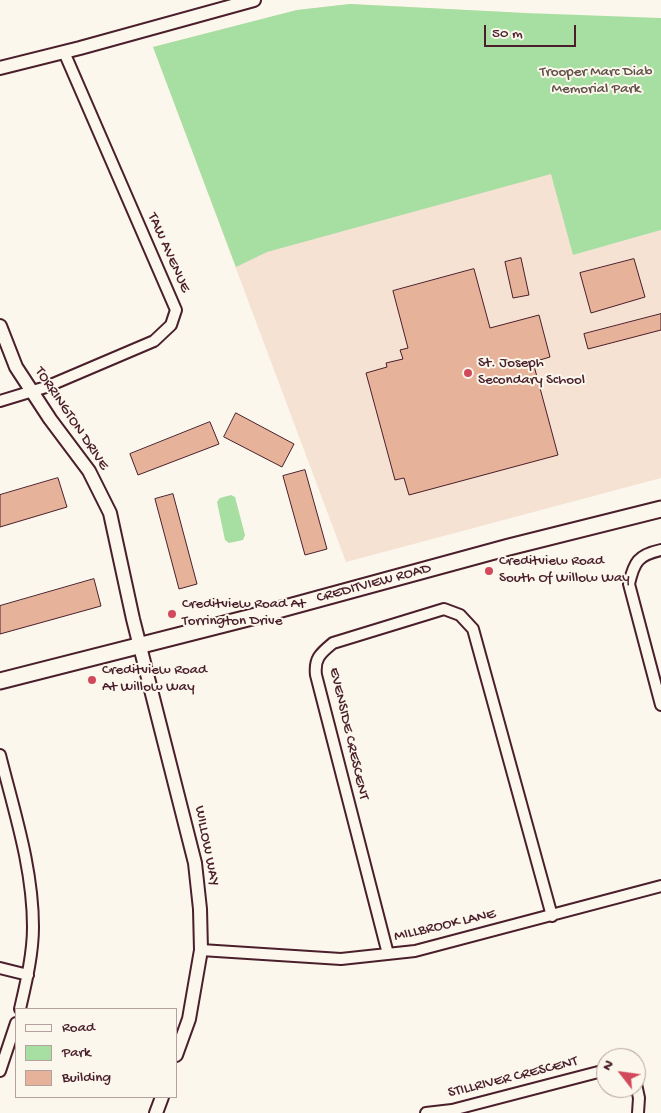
<!DOCTYPE html>
<html>
<head>
<meta charset="utf-8">
<style>
  body { margin:0 }
  #map { position:relative; width:661px; height:1113px; overflow:hidden; background:#fbf7ec; font-family:"Gochi Hand",sans-serif }
  canvas { display:block }
  .legend { position:absolute; left:15px; top:1008px; width:162px; height:90px; box-sizing:border-box; background:#fbf7ec; border:1px solid #b4a19f; margin:0; padding:6px 9px; list-style:none; font-size:15px; color:#4a1f2b }
  .legend li { display:flex; align-items:center; gap:10px; height:25px }
  .legend b { width:25px; border:1px solid #b4a19f }
  .north { position:absolute; left:596px; top:1048px; width:50px; height:50px; box-sizing:border-box; background:#fbf7ec; border:1px solid #b4a19f; border-radius:50%; rotate:300deg; font-size:14px; font-weight:700; line-height:20px; text-align:center; color:#4a1f2b }
  .north::after { content:''; display:block; margin:auto; width:18px; height:22px; background:#d1495b; clip-path:polygon(50% 0,100% 100%,50% 72%,0 100%) }
  .scale { position:absolute; left:484px; top:25px; width:92px; height:22px; box-sizing:border-box; border:2px solid #4a1f2b; border-top:0; padding-left:6px; font-size:15px; line-height:18px; white-space:nowrap; color:#4a1f2b; -webkit-text-stroke:4px #fbf7ec; paint-order:stroke }
</style>
</head>
<body>
<div id="map">
<canvas width="661" height="1113"></canvas>
<ul class="legend">
<li><b style="height:6px;background:#fbf7ec"></b>Road</li>
<li><b style="height:14px;background:#a7dea1"></b>Park</li>
<li><b style="height:14px;background:#e6b299"></b>Building</li>
</ul>
<div class="north">N</div>
<div class="scale">50 m</div>
</div>
<script>
const ctx = document.querySelector('canvas').getContext('2d');
ctx.lineJoin = 'round';
function fillPath(path, color) {
  ctx.fillStyle = color;
  ctx.fill(path, 'evenodd');
}
function trace(path, color, width, dash) {
  ctx.strokeStyle = color;
  ctx.lineWidth = width;
  ctx.lineCap = dash ? 'butt' : 'round';
  ctx.setLineDash(dash || []);
  ctx.stroke(path);
}
function write(font, color, halo, rows, align = 'center') {
  ctx.font = font + ' "Gochi Hand",sans-serif';
  ctx.lineWidth = 4;
  ctx.setLineDash([]);
  ctx.textBaseline = 'middle';
  ctx.strokeStyle = halo;
  ctx.fillStyle = color;
  for (const [text, x, y, turn = 0] of rows) {
    ctx.save();
    ctx.translate(x, y);
    ctx.rotate((+turn || 0) * Math.PI / 180);
    ctx.textAlign = isNaN(turn) ? turn : align;
    if (halo) ctx.strokeText(text, 0, 0);
    ctx.fillText(text, 0, 0);
    ctx.restore();
  }
}
fillPath(new Path2D(`
  M 350,4 L 525,13 L 573,255 L 661,230 L 661,478 L 346,562 L 153,47 L 297,10 Z`), '#f5e2d3');
fillPath(new Path2D(`
  M 350,4 L 525,13 L 661,18 L 661,230 L 573,255 L 551,174 L 267,252 L 236,267 L 153,47 L 297,10 Z
  M 231,495 L 235,497 L 245,535 L 243,540 L 229,543 L 225,540 L 217,502 L 220,498 Z`), '#a7dea1');
const building = new Path2D(`
  M 521,258 L 529,295 L 513,298 L 505,262 Z
  M 634,259 L 645,297 L 591,313 L 580,273 Z
  M 474,269 L 490,328 L 539,315 L 550,357 L 533,362 L 558,455 L 409,495 L 404,478 L 395,480 L 366,373 L 387,367 L 386,363 L 403,359 L 400,350 L 408,348 L 393,291 Z
  M 661,314 L 661,330 L 588,349 L 584,334 Z
  M 236,413 L 294,444 L 282,467 L 224,437 Z
  M 210,422 L 219,444 L 138,475 L 130,454 Z
  M 305,470 L 327,549 L 305,555 L 283,476 Z
  M 58,478 L 67,507 L 0,527 L 0,495 Z
  M 173,494 L 197,584 L 179,589 L 155,499 Z
  M 94,579 L 101,606 L 0,634 L 0,606 Z`);
fillPath(building, '#e6b299');
trace(building, '#4a1f2b', 1);
const minor = new Path2D(`
  M 0,401 L 46,387 L 154,341 L 171,325 L 176,310 L 64,52
  M 661,550 C 638,555 634,562 629,584 L 661,705
  M 0,755 C 14,811 33,868 33,927 C 33,954 26,983 20,1009
  M 201,950 L 341,959 L 415,951 L 661,886
  M 388,954 L 316,675 C 314,658 321,653 333,643 L 444,609 L 460,615 L 473,629 L 552,916
  M 0,968 L 28,975
  M 0,1071 L 16,1023
  M 636,1084 L 639,1098 L 638,1113
  M 426,1113 L 452,1110 L 606,1070`);
const tertiary = new Path2D(`
  M 0,68 L 80,48 L 254,0
  M 0,326 L 16,367 L 50,419 L 89,471 L 110,513 L 133,619 L 195,863 L 200,909 L 201,950 L 189,1019 L 176,1055
  M 156,1113 L 162,1097`);
const secondary = new Path2D(`
  M 0,681 L 252,617 L 509,547 L 661,509`);
trace(minor, '#4a1f2b', 14);
trace(tertiary, '#4a1f2b', 16);
trace(secondary, '#4a1f2b', 19);
trace(minor, '#fbf7ec', 10);
trace(tertiary, '#fbf7ec', 12);
trace(secondary, '#fbf7ec', 15);
for (const [x, y, r, color] of [
  [468,373,5,"#d1495b"],
  [489,571,5,"#d1495b"],
  [172,614,5,"#d1495b"],
  [92,680,5,"#d1495b"]
]) {
  const dot = new Path2D();
  dot.arc(x, y, r, 0, 2 * Math.PI);
  ctx.fillStyle = color;
  ctx.fill(dot);
  trace(dot, '#fbf7ec', 2);
}
write('15px', '#614f48', '#fbf7ec', [
  ["Trooper Marc Diab",596,73],
  ["Memorial Park",596,90]
]);
write('15px', '#4a1f2b', '#fbf7ec', [
  ["TAW AVENUE",168,253,66],
  ["TORRINGTON DRIVE",71,419,56],
  ["CREDITVIEW ROAD",374,584,-15],
  ["EVENSIDE CRESCENT",348,734,77],
  ["WILLOW WAY",206,846,79],
  ["MILLBROOK LANE",445,926,-13],
  ["STILLRIVER CRESCENT",513,1078,-14]
]);
write('15px', '#4a1f2b', '#fbf7ec', [
  ["St. Joseph",478,364],
  ["Secondary School",478,381],
  ["Creditview Road",499,562],
  ["South Of Willow Way",499,579],
  ["Creditview Road At",182,605],
  ["Torrington Drive",182,622],
  ["Creditview Road",102,671],
  ["At Willow Way",102,688]
], 'left');
</script>
</body>
</html>
